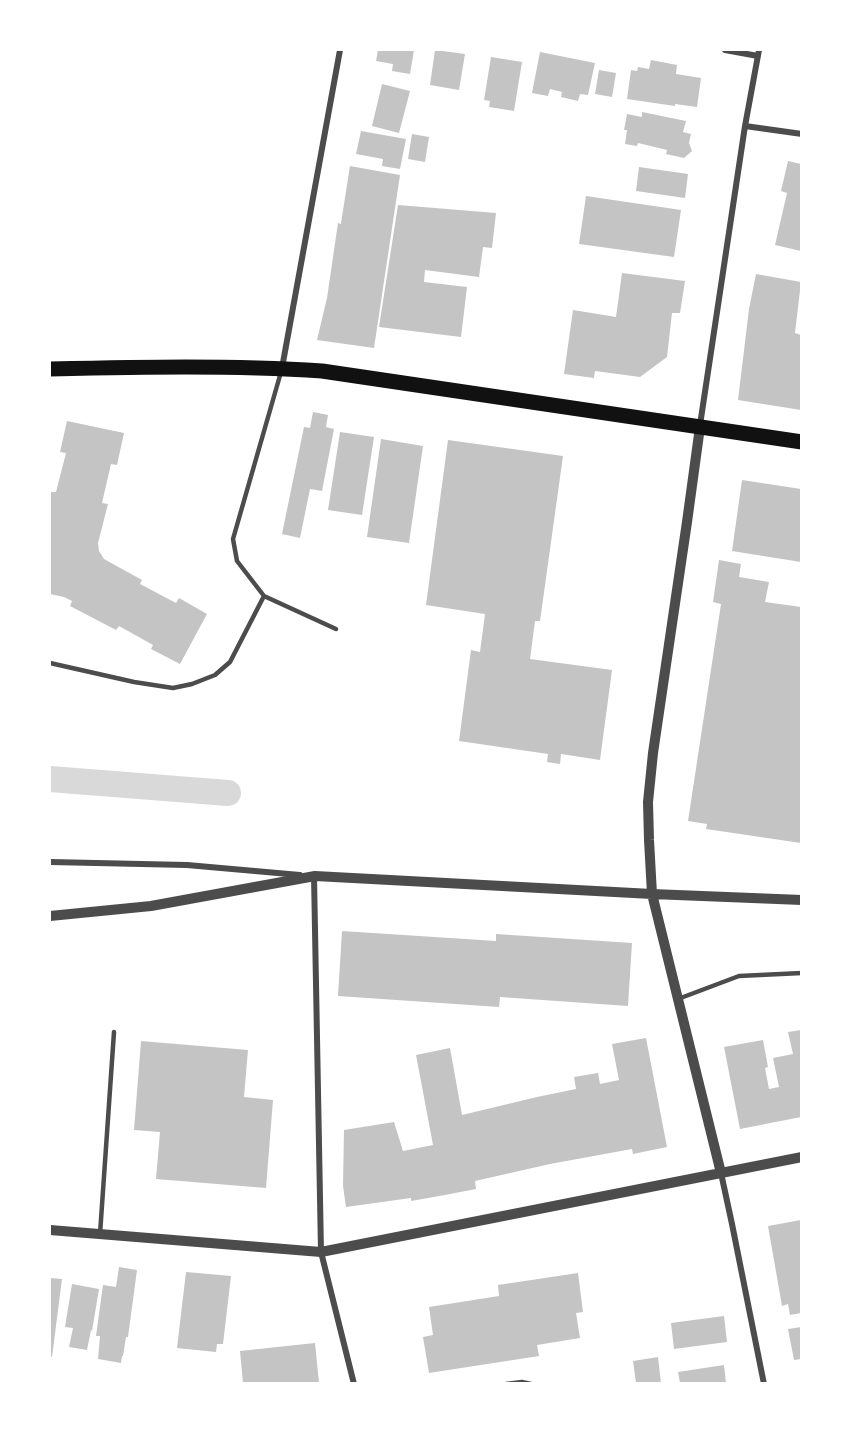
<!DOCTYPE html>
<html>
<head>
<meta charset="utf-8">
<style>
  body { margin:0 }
  #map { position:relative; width:851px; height:1433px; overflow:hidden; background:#fff; font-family:"DM Sans",sans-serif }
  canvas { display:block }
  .frame { position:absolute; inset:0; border:51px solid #fff; pointer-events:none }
</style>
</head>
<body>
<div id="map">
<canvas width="851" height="1433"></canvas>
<div class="frame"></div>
</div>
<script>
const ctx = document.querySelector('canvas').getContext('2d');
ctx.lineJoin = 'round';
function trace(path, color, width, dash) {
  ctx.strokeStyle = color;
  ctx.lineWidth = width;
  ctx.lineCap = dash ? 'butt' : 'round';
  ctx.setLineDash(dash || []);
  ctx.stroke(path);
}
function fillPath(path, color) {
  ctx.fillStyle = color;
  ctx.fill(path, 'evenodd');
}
trace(new Path2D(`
  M 50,779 L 228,793`), '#d9d9d9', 26);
fillPath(new Path2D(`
  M 378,50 L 414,50 L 410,74 L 392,71 L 393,64 L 376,61 Z
  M 435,50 L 465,54 L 459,90 L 430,85 Z
  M 540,52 L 595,63 L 588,95 L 580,94 L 578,101 L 561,97 L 562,92 L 550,89 L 548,96 L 532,93 Z
  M 491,57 L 522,62 L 514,111 L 489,107 L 490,101 L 484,100 Z
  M 651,60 L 677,65 L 676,74 L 701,78 L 697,107 L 675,104 L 675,106 L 627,99 L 631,70 L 637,71 L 638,67 L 649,69 Z
  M 599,70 L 616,73 L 612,97 L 595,94 Z
  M 382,84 L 410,91 L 399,133 L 372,126 Z
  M 642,112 L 686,121 L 683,132 L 691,134 L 689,143 L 692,151 L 684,158 L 666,154 L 667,150 L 638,143 L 637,146 L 625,144 L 627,130 L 624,130 L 627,114 L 642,117 Z
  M 361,131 L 406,139 L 400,169 L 382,166 L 383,159 L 356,154 Z
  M 412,134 L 429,137 L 425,162 L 408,159 Z
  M 788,161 L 801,164 L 801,251 L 775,245 L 787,193 L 781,191 Z
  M 350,166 L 400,175 L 374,348 L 317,340 L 327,298 L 338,223 L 341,224 L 341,223 Z
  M 639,167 L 688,174 L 685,198 L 636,191 Z
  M 586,196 L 681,210 L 674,257 L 579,244 Z
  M 398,205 L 496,213 L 492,248 L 483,247 L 479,277 L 425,270 L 424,282 L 467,287 L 461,337 L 379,327 Z
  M 622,273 L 685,281 L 680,313 L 672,313 L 667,357 L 640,377 L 595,371 L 594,378 L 564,374 L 573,310 L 616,317 Z
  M 756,274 L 801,282 L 795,333 L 801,335 L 801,410 L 738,400 L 749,309 Z
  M 313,412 L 328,415 L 326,427 L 334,429 L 322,491 L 310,489 L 300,538 L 282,534 L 304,427 L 310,428 Z
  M 67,421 L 124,433 L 117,465 L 111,464 L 102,503 L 108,504 L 98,543 L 99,551 L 104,559 L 142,580 L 140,584 L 176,603 L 179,598 L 207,614 L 180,664 L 151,649 L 153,645 L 119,626 L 116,630 L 70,606 L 72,601 L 64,597 L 50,594 L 50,498 L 51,492 L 56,492 L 66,453 L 60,452 Z
  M 340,432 L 374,437 L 362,515 L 328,510 Z
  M 381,439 L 423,446 L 409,543 L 367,537 Z
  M 448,440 L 563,456 L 540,621 L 535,621 L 530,659 L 612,670 L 600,760 L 561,754 L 560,764 L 547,762 L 548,754 L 459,741 L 471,650 L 480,652 L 485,614 L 426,605 Z
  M 742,480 L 801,489 L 801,562 L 732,551 Z
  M 719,560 L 741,564 L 739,577 L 769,582 L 765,602 L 801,607 L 801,843 L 706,829 L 707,824 L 688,821 L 721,604 L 713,602 Z
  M 342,931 L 496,941 L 496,934 L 632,943 L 628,1006 L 500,997 L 499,1007 L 338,996 Z
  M 801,1030 L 801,1117 L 740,1129 L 724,1047 L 763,1040 L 768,1067 L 765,1068 L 769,1089 L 779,1087 L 773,1058 L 793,1054 L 788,1032 Z
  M 646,1038 L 667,1147 L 633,1154 L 632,1149 L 550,1164 L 475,1181 L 476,1189 L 445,1195 L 411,1201 L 411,1198 L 346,1207 L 343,1186 L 344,1130 L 394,1122 L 403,1151 L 433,1145 L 416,1055 L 450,1048 L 462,1115 L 537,1097 L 576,1089 L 574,1077 L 598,1073 L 600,1084 L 619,1080 L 612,1044 Z
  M 141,1041 L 248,1050 L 244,1097 L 273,1100 L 266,1188 L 156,1179 L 160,1132 L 134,1130 Z
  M 801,1220 L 801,1313 L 790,1315 L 788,1304 L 782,1306 L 768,1226 Z
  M 119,1267 L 137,1270 L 128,1337 L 126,1337 L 123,1356 L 122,1356 L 121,1363 L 98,1359 L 100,1336 L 96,1336 L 103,1285 L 116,1287 Z
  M 186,1272 L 231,1276 L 223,1344 L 217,1344 L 216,1352 L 177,1348 Z
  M 578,1273 L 583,1312 L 576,1313 L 580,1338 L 537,1345 L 539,1356 L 429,1373 L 423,1337 L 433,1335 L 429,1307 L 499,1296 L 498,1285 Z
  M 50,1278 L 62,1279 L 52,1357 L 50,1356 Z
  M 72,1284 L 99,1289 L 92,1331 L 91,1330 L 87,1350 L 69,1347 L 73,1328 L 65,1327 Z
  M 724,1316 L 727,1342 L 674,1349 L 671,1323 Z
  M 801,1327 L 801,1359 L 794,1360 L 788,1329 Z
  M 315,1343 L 319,1383 L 243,1383 L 240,1351 Z
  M 658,1357 L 661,1383 L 636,1383 L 633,1361 Z
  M 724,1365 L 726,1383 L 680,1383 L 678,1372 Z`), '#c4c4c4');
trace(new Path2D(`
  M 264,596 L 237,561 L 233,539 L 281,372
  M 50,663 L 134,682 L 173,688 L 192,684 L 215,675 L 230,662 L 264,596 L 336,629
  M 678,999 L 739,976 L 802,973
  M 100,1234 L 114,1032
  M 506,1384 L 522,1382 L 531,1384`), '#4c4c4c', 4.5);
trace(new Path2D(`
  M 725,50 L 758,56
  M 745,126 L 802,134
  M 282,368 L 340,50
  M 700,425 L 745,126 L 759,50
  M 50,862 L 187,865 L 300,875
  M 314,876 L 321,1252 L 354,1384
  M 721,1173 L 732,1224 L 764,1384`), '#4c4c4c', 6);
trace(new Path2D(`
  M 700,427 L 687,522 L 653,753 L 648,802 L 649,840 L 652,894 L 721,1173
  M 50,916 L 151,906 L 315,876 L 652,894 L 802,900
  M 50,1230 L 321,1252 L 802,1157`), '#4c4c4c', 10);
trace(new Path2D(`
  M 50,369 C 140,367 231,365 322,371 L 802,442`), '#111', 15);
</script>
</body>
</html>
